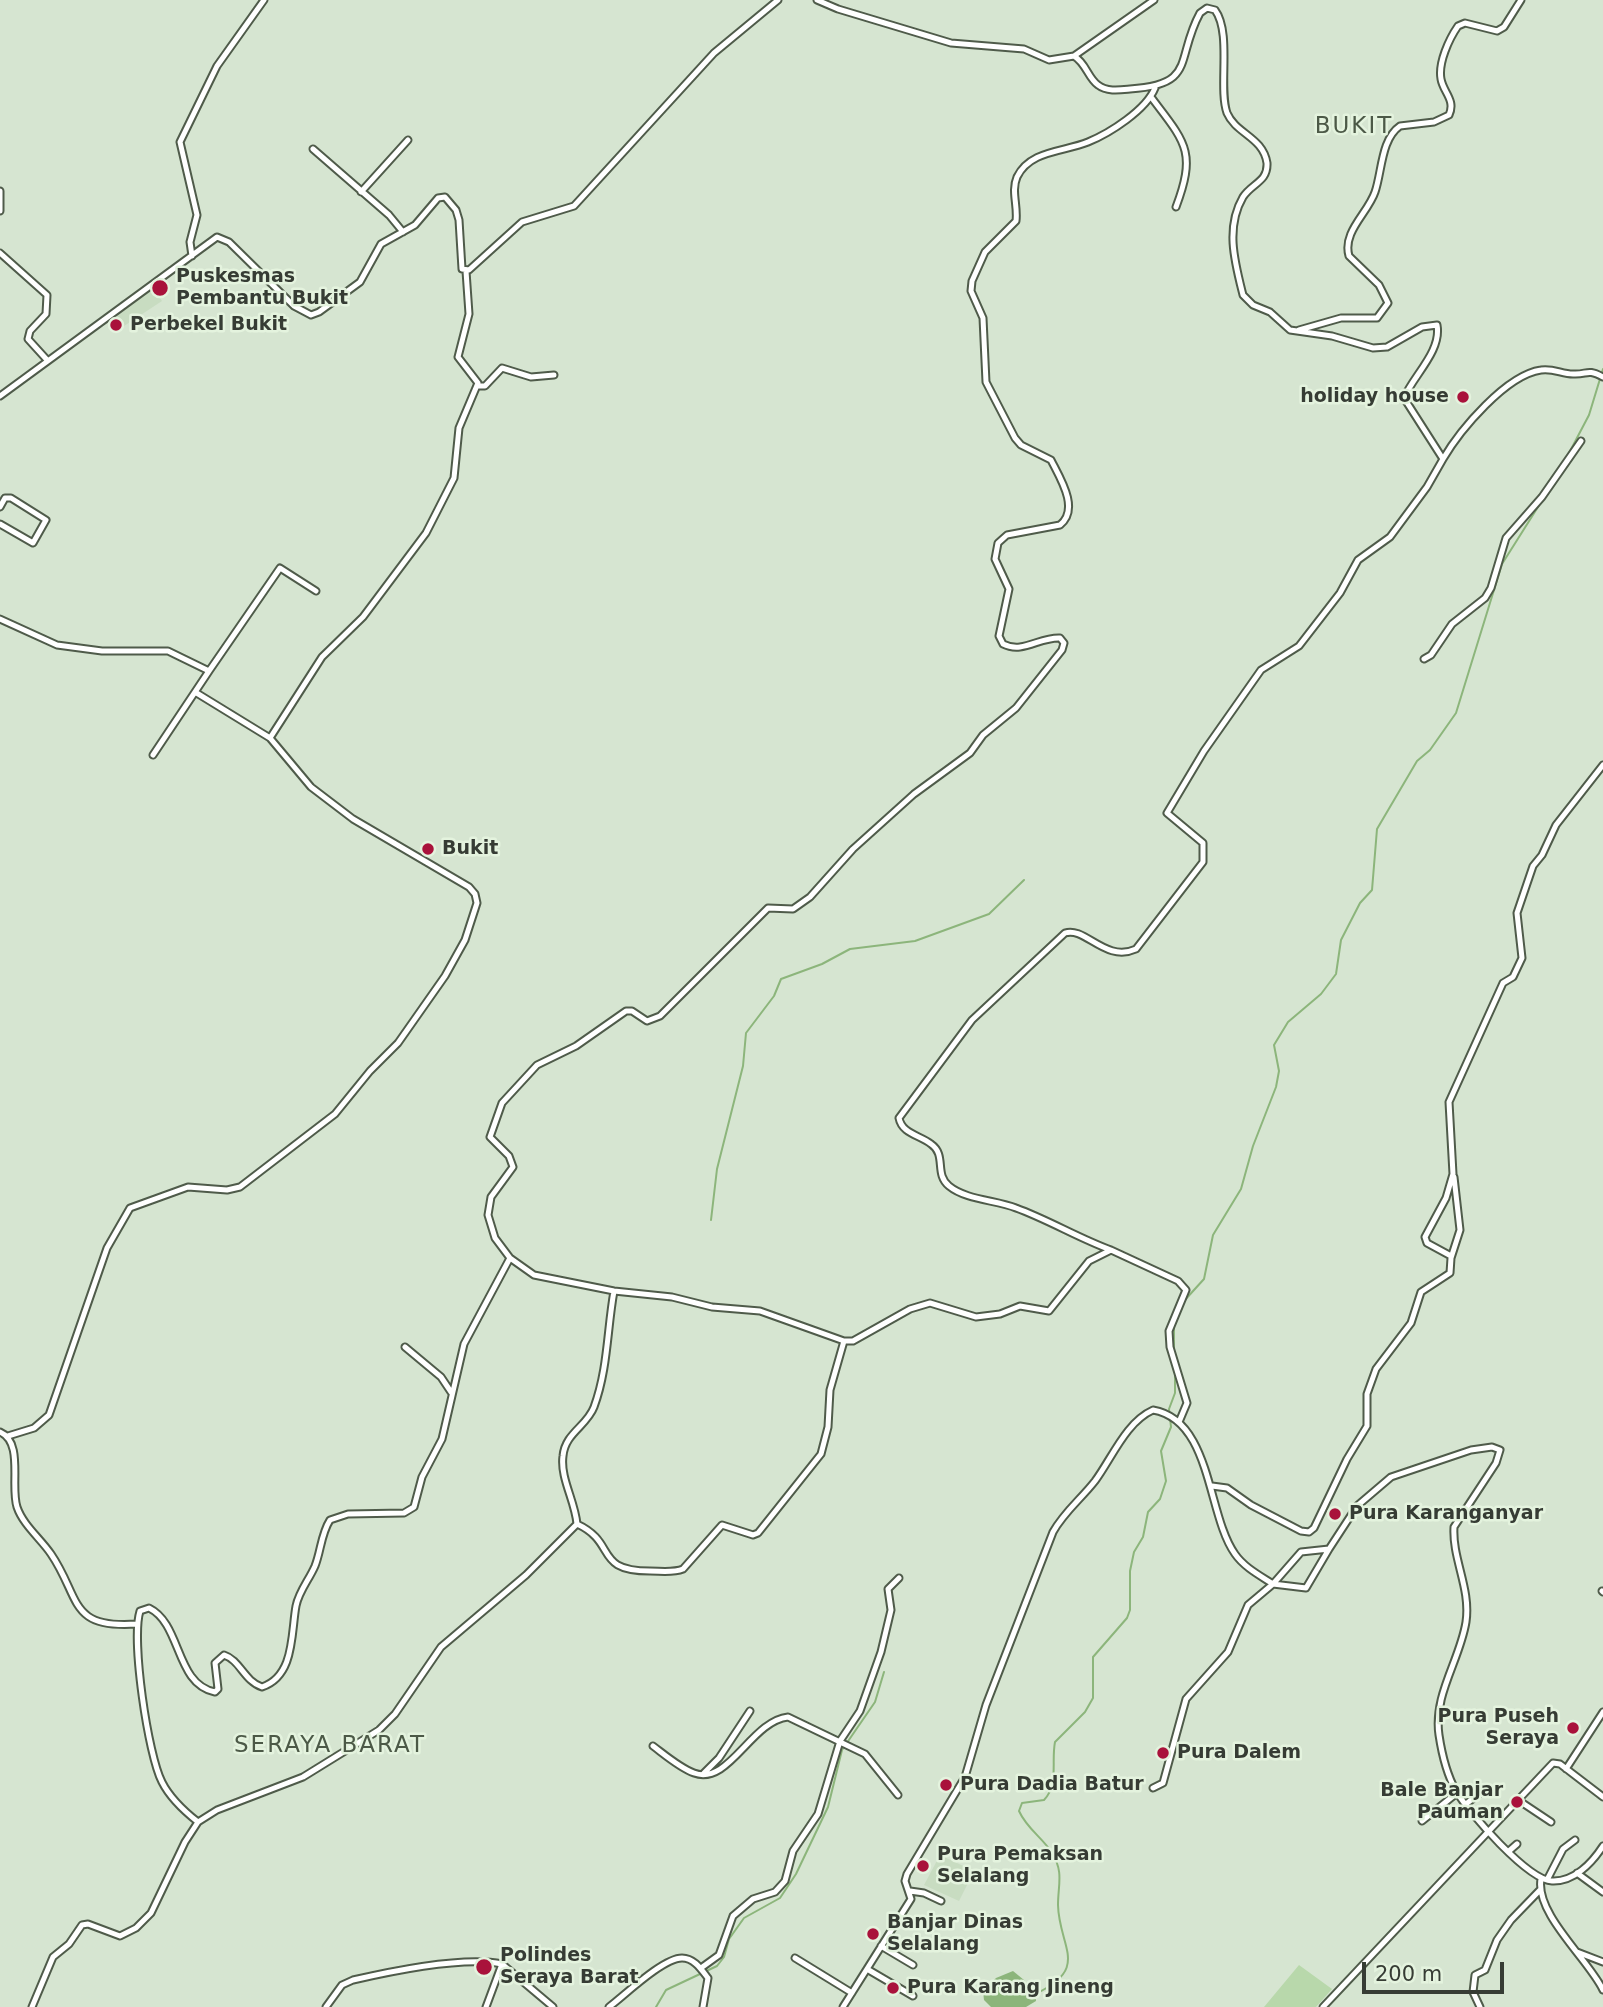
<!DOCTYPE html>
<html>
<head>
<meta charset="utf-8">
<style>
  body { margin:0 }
  #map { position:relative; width:1603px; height:2007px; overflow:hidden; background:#d6e5d1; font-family:"DejaVu Sans",sans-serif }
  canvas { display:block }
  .scale { position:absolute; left:1362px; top:1962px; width:142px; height:32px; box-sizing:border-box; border:4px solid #363c34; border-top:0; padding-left:9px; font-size:21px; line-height:24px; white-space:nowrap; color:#363c34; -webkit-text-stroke:5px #e4f3de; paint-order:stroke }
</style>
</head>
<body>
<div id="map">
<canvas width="1603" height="2007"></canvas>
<div class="scale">200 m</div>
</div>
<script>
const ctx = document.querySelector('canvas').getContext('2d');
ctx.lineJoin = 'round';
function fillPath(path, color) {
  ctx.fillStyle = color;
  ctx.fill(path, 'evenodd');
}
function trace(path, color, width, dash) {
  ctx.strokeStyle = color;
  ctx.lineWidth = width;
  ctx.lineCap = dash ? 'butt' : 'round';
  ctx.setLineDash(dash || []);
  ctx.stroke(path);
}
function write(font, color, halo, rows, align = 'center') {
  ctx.font = font + ' "DejaVu Sans",sans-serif';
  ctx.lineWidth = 5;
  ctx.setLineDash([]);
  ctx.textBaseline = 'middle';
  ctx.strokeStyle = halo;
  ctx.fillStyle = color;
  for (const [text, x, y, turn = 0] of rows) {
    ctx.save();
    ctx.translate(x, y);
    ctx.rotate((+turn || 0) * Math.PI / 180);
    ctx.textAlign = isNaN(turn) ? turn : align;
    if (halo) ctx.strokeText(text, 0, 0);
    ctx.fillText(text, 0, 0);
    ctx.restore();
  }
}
fillPath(new Path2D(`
  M 153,288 L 162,301 L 124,326 L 115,313 Z
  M 940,1855 L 974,1871 L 959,1901 L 924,1885 Z`), '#c8dcc1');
fillPath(new Path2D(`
  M 1299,1965 L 1332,1989 L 1316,2007 L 1264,2007 Z`), '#b8d8ab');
fillPath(new Path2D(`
  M 1013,1971 L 1035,1989 L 1036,2001 L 1026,2007 L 991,2007 L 984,2000 L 983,1991 L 996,1978 Z`), '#8cb57b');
trace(new Path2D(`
  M 1568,455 L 1589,415 L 1603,369
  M 711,1220 L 717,1169 L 743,1066 L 746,1033 L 774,996 L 781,979 L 822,964 L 850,949 L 915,941 L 989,914 L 1024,880
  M 1184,1301 L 1204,1279 L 1213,1235 L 1241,1189 L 1253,1146 L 1276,1087 L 1279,1071 L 1274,1045 L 1288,1022 L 1321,994 L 1336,974 L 1341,940 L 1360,903 L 1372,890 L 1377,829 L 1417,761 L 1430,750 L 1456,713 L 1502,564 L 1543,499
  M 1174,1324 L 1174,1350
  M 1035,1994 C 1091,1968 1059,1948 1058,1905 C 1058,1885 1064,1872 1052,1853 C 1043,1838 1027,1829 1019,1811 L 1022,1803 L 1044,1800 C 1059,1784 1051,1762 1055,1742 L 1085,1712 L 1093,1698 L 1093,1657 L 1127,1618 L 1130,1610 L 1130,1571 L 1134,1552 L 1143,1537 L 1148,1512 L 1160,1499 L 1166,1481 L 1161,1451 L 1171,1427 L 1169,1409 L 1175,1393 L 1175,1373
  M 656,2007 L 666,1990 L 717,1966 L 724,1957 L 729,1939 L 744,1918 L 780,1898 L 796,1874 L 828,1807 L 842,1750 L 875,1702 L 884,1672`), '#8cb57b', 2);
const minor = new Path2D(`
  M 817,0 L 838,9 L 951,43 L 1024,49 L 1049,60 L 1074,56 C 1086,63 1088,78 1098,85 C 1107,92 1120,90 1130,89 C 1197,85 1175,59 1200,13 L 1207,8 L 1215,10 C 1232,33 1218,88 1227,113 C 1236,134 1263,137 1267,163 C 1268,182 1252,183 1243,197 C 1225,228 1235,263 1243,295 L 1253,305 L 1270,312 L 1290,330 L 1332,336 L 1373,348 L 1387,347 L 1422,327 L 1437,325 C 1442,351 1413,376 1404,398 L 1443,459 C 1460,430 1506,375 1541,370 C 1553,368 1562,374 1573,374 C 1588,375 1586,368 1603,377
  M 1074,56 L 1154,0
  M 1155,88 C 1146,110 1110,133 1088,142 C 1064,152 1030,150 1017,177 C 1011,191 1018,206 1016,221 L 985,252 L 972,281 L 971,291 L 983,318 L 986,382 L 1015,438 L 1021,445 L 1051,460 C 1060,478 1080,509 1060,525 L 1007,535 L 998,543 L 995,559 L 1009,589 L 999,636 L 1003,644 C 1023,654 1039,637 1060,638 L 1064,643 L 1062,650 L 1016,708 L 983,735 L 970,753 L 914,794 L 853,849 L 810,897 L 793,909 L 768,908 L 660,1016 L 647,1021 L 632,1011 L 626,1011 L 576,1046 L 537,1065 L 502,1103 L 490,1137 L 509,1156 L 513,1167 L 491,1197 L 488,1215 L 495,1238 L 510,1258 L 534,1275 L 614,1291 L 672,1297 L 712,1307 L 760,1311 L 844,1341 L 853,1341 L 910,1309 L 930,1303 L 976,1317 L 1000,1314 L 1020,1306 L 1049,1311 L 1089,1261 L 1111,1250 L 1178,1281 L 1186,1290 L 1169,1331 L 1170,1347 L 1187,1403 L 1179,1422
  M 1151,97 C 1185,142 1197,151 1176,207
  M 313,149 L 389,215 L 403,232
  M 0,191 L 0,211
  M 361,192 L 408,140
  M 0,253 L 47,295 L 46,314 L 30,331 L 28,339 L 48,361
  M 192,256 L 190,242 L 197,215 L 180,142 L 217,66 L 264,0
  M 1299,330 L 1341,318 L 1377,318 L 1388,303 L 1379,285 L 1349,256 C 1342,232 1368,213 1375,192 C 1382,172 1381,139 1400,126 L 1434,122 L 1449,115 C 1456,100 1443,92 1441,79 C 1438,63 1449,39 1458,26 L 1465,23 L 1497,31 L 1504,27 L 1521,0
  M 478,386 L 485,386 L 502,368 L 531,377 L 554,375
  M 0,396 L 217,237 L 229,242 L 294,306 L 311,315 L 319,312 L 360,282 L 381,244 L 415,225 L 438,198 L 445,197 L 456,210 L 459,220 L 462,269 L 469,270 L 522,222 L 574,206 L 714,53 L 778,0
  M 0,507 L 5,498 L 11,498 L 46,520 L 33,543 L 0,524
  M 0,619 L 57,645 L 102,651 L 168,651 L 209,671 L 195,692 L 270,738 L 311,787 L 353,819 L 469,887 L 475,894 L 477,903 L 465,940 L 445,976 L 398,1043 L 370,1071 L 335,1114 L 240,1187 L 227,1190 L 188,1187 L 130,1208 L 107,1248 L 49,1415 L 34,1428 L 8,1436
  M 1424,659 L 1431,655 L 1452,624 L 1485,598 L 1491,588 L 1506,538 L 1542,497 L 1581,441
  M 209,671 L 280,568 L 316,591
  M 270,738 L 322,657 L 363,617 L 426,533 L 454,478 L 459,428 L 478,383 L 458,357 L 469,314 L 466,271
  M 153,755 L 195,692
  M 1111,1250 C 1078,1238 1049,1220 1016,1208 C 996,1200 966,1200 949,1186 C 934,1174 947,1155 931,1144 C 920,1135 902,1134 899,1118 L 972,1020 L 1065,933 C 1085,926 1105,963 1136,949 L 1203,862 L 1203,843 L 1167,813 L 1204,751 L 1261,670 L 1299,646 L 1340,593 L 1358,560 L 1390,537 L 1427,487 L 1443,459
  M 1451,1256 L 1427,1243 L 1425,1237 L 1446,1198 L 1453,1174 L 1449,1102 L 1503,983 L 1513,977 L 1522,958 L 1517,913 L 1533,866 L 1542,855 L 1556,825 L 1603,765
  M 405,1347 L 441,1377 L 451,1392
  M 0,1432 C 24,1442 10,1486 17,1507 C 23,1525 41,1539 51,1554 C 81,1598 68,1629 137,1624
  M 1212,1486 L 1227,1488 L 1251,1505 L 1301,1531 L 1309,1532 L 1314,1528 L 1347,1459 L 1367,1426 L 1367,1394 L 1376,1369 L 1411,1323 L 1421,1292 L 1450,1273 L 1451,1258 L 1460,1230 L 1454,1177
  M 577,1524 C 618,1543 593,1571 650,1571 C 661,1571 673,1573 683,1569 L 722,1525 L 753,1535 L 758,1533 L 821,1454 L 828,1427 L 830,1390 L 844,1341
  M 1602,1591 L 1603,1592
  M 653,1746 C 665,1755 680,1768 694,1773 C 729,1786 751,1721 788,1717 L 865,1754 L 898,1795
  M 1566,1769 L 1603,1712
  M 704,1773 L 719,1758 L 750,1711
  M 1153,1788 L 1163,1783 L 1186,1699 L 1228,1652 L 1248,1605 L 1273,1584 L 1306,1588 L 1329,1549
  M 1518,1800 L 1551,1822
  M 1466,1804 L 1480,1793 L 1476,1789
  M 1422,1821 L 1457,1793
  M 198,1822 C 184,1811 170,1798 162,1782 C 148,1755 131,1640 140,1611 L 149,1608 C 182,1624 175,1684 215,1692 L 218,1689 L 215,1663 L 224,1655 C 240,1660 244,1681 262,1687 C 295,1676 291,1633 296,1606 C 299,1591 309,1580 315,1566 C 321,1551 321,1534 330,1520 L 348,1514 L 404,1513 L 414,1507 L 422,1477 L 442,1439 L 464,1344 L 510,1258
  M 1509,1851 L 1517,1844
  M 1577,1873 L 1603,1892
  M 1541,1879 C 1535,1914 1589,1960 1603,1990
  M 1547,1880 L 1563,1849 L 1575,1840
  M 910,1891 L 924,1893 L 941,1901
  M 881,1946 L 913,1965
  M 1577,1952 L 1603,1962
  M 795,1958 L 852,1993
  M 701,1968 L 719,1955 L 733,1916 L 753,1899 L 775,1892 L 785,1881 L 793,1851 L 818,1814 L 840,1741 L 860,1711 L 881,1652 L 891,1610 L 888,1589 L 899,1578
  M 867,1969 L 913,1996
  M 32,2007 L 53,1957 L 69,1944 L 82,1925 L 88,1924 L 120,1936 L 136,1928 L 151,1913 L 185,1842 L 198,1822 L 217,1810 L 303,1777 L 379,1730 L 395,1714 L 441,1647 L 526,1575 L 577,1524 C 575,1501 560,1478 563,1456 C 565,1433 587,1426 594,1407 C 608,1369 607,1330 614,1291
  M 326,2007 L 342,1985 L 353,1980 C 392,1971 464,1956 502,1964 L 553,2007
  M 486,2007 L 502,1964
  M 609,2007 C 625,1995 663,1958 682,1958 C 694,1958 701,1969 708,1978 L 703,2007
  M 843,2007 L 911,1899 L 905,1881 L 907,1874 L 965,1777 L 986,1705 L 1053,1532 C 1064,1512 1081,1499 1095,1481 C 1112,1458 1126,1422 1153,1410 C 1212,1420 1207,1515 1235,1554 C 1244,1567 1259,1575 1273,1584 L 1301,1552 L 1329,1549 L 1357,1506 L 1391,1477 L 1471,1450 L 1492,1447 L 1500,1450 L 1496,1463 L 1454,1527 C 1452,1559 1471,1588 1466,1622 C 1460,1660 1433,1695 1439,1735 C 1442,1755 1446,1773 1456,1791 C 1469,1813 1528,1880 1552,1881 C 1574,1882 1592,1863 1603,1846
  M 1323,2007 L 1553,1763 L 1560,1764 L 1603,1797
  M 1480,2007 L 1473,1992 L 1475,1975 L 1485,1970 L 1497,1940 L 1511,1920 L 1540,1890`);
trace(minor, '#4f5b4a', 9);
trace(minor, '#fff', 5);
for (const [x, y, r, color] of [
  [160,288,9,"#a9123b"],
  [116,325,7,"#a9123b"],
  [1463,397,7,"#a9123b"],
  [428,849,7,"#a9123b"],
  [1335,1514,7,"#a9123b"],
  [1573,1728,7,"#a9123b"],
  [1163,1753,7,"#a9123b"],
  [946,1785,7,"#a9123b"],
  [1517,1802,7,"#a9123b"],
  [923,1866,7,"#a9123b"],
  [873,1934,7,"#a9123b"],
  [484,1967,9,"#a9123b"],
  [893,1988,7,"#a9123b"]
]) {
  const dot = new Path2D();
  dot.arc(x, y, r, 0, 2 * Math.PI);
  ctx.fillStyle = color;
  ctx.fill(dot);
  trace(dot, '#e4f3de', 2.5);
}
write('bold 19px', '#363c34', '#e4f3de', [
  ["Puskesmas",176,277],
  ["Pembantu Bukit",176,299],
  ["Perbekel Bukit",130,325],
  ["holiday house",1449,397,"right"],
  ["Bukit",442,849],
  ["Pura Karanganyar",1349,1514],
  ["Pura Puseh",1559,1717,"right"],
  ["Seraya",1559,1739,"right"],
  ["Pura Dalem",1177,1753],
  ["Pura Dadia Batur",960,1785],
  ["Bale Banjar",1503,1791,"right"],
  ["Pauman",1503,1813,"right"],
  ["Pura Pemaksan",937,1855],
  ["Selalang",937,1877],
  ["Banjar Dinas",887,1923],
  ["Selalang",887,1945],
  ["Polindes",500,1956],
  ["Seraya Barat",500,1978],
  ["Pura Karang Jineng",907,1988]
], 'left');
ctx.letterSpacing = '2px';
write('23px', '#4c5947', '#e4f3de', [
  ["BUKIT",1354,127],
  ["SERAYA BARAT",330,1746]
]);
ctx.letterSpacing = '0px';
</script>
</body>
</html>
